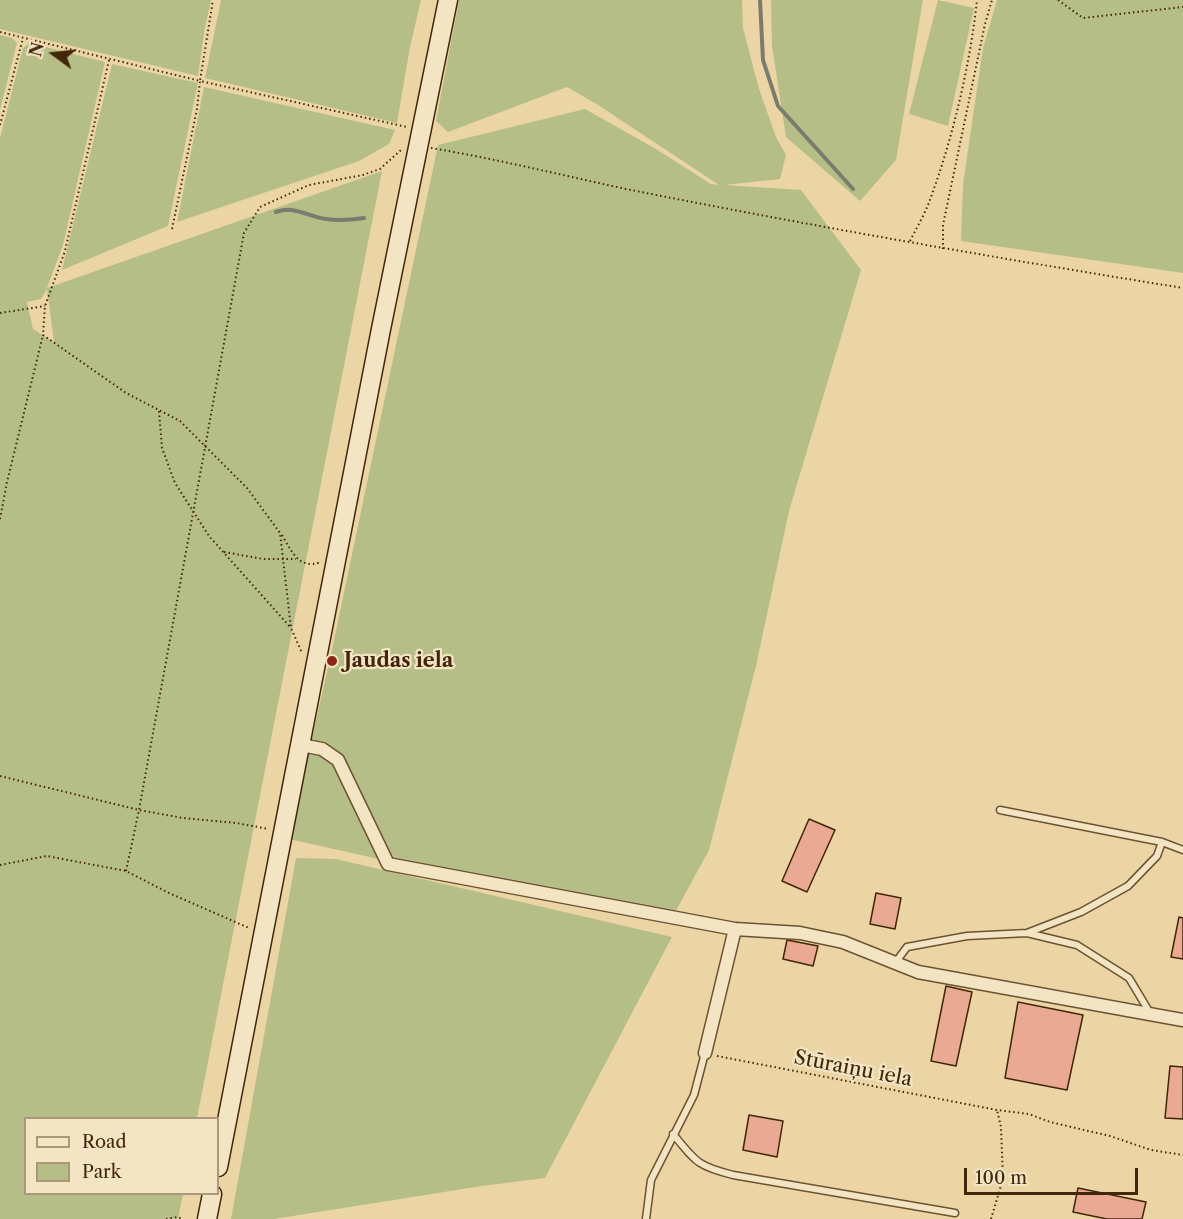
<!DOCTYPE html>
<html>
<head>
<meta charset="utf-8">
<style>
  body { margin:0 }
  #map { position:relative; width:1183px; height:1219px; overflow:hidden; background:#ecd5a5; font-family:"Libre Caslon Text",serif }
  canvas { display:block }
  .legend { position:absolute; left:24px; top:1117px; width:195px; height:78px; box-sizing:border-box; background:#f3e4c4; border:2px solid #ac9879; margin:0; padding:8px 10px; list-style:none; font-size:18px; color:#422609 }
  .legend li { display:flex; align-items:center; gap:12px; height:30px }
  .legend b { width:30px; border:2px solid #ac9879 }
  .north { position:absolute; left:24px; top:24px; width:60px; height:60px; -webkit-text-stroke:4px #f3e4c4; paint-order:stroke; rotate:285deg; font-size:16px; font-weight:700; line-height:24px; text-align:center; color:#422609 }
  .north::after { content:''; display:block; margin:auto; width:21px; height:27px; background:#422609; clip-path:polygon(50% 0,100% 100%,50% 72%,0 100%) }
  .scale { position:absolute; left:964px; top:1168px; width:174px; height:27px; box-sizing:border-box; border:3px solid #422609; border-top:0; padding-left:8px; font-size:18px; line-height:21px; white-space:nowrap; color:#422609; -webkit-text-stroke:4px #f3e4c4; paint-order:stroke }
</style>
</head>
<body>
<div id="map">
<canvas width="1183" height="1219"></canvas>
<ul class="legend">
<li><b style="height:8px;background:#f3e4c4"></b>Road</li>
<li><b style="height:16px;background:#b6be88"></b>Park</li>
</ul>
<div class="north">N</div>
<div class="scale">100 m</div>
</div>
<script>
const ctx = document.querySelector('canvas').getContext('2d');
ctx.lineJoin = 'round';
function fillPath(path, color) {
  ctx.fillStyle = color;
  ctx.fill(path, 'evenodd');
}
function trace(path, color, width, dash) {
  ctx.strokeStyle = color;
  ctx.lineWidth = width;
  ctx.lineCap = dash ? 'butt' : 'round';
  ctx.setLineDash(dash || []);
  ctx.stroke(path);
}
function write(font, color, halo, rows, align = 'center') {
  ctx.font = font + ' "Libre Caslon Text",serif';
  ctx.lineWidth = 4.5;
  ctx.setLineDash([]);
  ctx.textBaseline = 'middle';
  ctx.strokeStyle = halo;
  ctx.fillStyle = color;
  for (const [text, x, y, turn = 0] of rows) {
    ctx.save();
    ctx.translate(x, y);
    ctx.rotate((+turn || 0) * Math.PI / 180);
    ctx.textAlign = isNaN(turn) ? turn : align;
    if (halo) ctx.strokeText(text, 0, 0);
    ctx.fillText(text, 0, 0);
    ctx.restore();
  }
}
fillPath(new Path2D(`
  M 0,0 L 211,0 L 205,27 L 198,76 L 0,29 Z
  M 221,0 L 421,0 L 410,47 L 397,123 L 205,78 Z
  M 459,0 L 742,0 L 743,28 L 759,89 L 776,137 L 786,155 L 780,179 L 725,185 L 801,190 L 861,270 L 789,511 L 756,666 L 709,850 L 672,918 L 486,883 L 289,839 L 330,659 L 438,145 L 585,109 L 656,149 L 711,184 L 719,185 L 598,105 L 567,87 L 448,132 L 436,121 Z
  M 771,0 L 923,0 L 896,160 L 860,201 L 786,137 L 772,46 Z
  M 938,0 L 974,8 L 948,126 L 909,114 Z
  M 997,0 L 1183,0 L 1183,273 L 961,241 L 963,184 L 983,48 Z
  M 0,35 L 12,38 L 17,43 L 0,110 Z
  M 29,43 L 105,62 L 63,245 L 47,288 L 382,171 L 197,1118 L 26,1118 L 26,1194 L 183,1194 L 178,1219 L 0,1219 L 0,138 L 23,48 ZM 47,289 L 54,342 L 33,329 L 27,302 L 41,299 Z
  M 112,64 L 198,83 L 168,226 L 62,270 Z
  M 204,87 L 395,130 L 389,144 L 359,161 L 177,222 Z
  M 296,858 L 336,859 L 672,937 L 545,1178 L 482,1186 L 274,1219 L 231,1219 Z`), '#b6be88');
trace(new Path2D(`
  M 760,0 L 763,60 L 778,106 L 853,189
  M 276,212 C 296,205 307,217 326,219 C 339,221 351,220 364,218`), '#797c6e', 4);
const building = new Path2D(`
  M 809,819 L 835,830 L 807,892 L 782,881 Z
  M 876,893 L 901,898 L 895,929 L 870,924 Z
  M 1179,917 L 1183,918 L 1183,959 L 1171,957 Z
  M 787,940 L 818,946 L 813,966 L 783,959 Z
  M 946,986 L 972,992 L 956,1066 L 931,1061 Z
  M 1018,1002 L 1083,1015 L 1067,1090 L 1005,1078 Z
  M 1170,1066 L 1183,1067 L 1183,1119 L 1165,1118 Z
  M 749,1115 L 783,1121 L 777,1157 L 743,1150 Z
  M 1078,1188 L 1146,1202 L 1142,1219 L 1107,1219 L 1073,1212 Z`);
fillPath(building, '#e9a992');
trace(building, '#422609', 1.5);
const lane = new Path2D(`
  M 1000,810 L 1162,842 L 1183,850
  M 1027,933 L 1077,945 L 1129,978 L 1150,1013
  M 895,963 L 907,947 L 967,936 L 1027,933 L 1081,912 L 1128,886 L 1157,856 L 1162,842
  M 673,1134 C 696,1162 697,1166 733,1175 L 955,1213
  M 646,1219 L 651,1180 L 694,1095 L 705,1053`);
const street = new Path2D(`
  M 301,745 L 322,749 L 338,760 L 388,864 L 735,929 L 800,933 L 843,942 L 918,972 L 1183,1020
  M 705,1053 L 735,929`);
const secondary = new Path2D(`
  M 218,1167 L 381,329 L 448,0
  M 207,1219 L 212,1194`);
trace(lane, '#6c5230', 9);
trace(street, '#6c5230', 15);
trace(secondary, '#422609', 21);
trace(new Path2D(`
  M 1058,0 L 1083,18 L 1183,7
  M 0,32 L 200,81 L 213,0
  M 109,60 L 65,251 L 45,306 L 43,335 L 126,393 L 180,421 L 247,488 L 280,533 L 291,628 L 302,653
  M 0,125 L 23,38
  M 431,148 C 497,159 561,175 626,189 C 811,226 997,258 1183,288
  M 172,229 L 197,109 L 200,81 L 407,127
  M 910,241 C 916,229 923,217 928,205 C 952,142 970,66 977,0
  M 943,249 L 943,225 L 985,24 L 992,0
  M 0,313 L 45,306
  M 159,411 L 162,448 L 175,483 L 209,536 L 291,628
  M 0,519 L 7,482 L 43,335
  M 282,535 C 292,552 299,570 321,562
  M 224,552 L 263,559 L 296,559
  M 0,776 L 139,810 L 183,818 L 236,823 L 269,829
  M 0,865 L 47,856 L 126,871 L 169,893 L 249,928
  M 126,871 L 139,810 L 244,233 L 260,207 L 309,185 L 363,175 L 380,169 L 401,150
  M 717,1056 L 997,1110 L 1029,1114 L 1050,1122 L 1110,1136 L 1151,1150 L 1183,1155
  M 166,1219 L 177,1217 L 183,1219
  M 991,1219 L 1003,1179 L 1001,1127 L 997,1110`), '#422609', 2, [1.5, 3]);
trace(lane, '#f3e4c4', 6);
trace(street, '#f3e4c4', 12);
trace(secondary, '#f3e4c4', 18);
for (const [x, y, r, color] of [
  [332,661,6,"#8f2418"]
]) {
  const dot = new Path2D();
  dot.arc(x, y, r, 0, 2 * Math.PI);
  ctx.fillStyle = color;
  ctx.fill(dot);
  trace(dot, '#f3e4c4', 2);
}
write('bold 20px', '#422609', '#f3e4c4', [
  ["Jaudas iela",344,661]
], 'left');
write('20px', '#422609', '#f3e4c4', [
  ["Stūraiņu iela",853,1069,11]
]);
</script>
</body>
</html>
